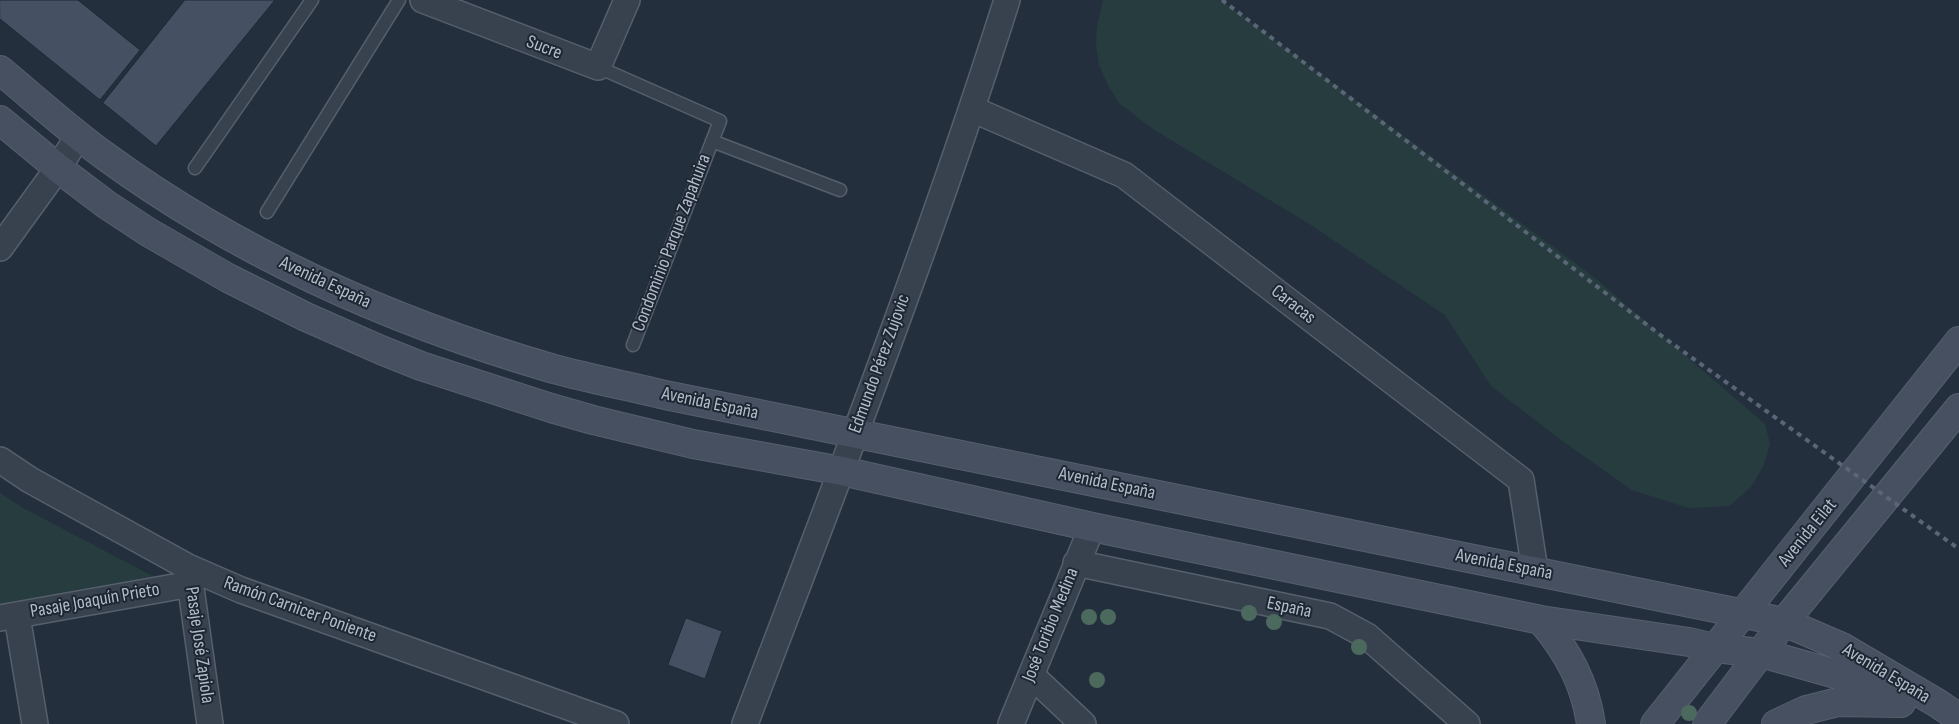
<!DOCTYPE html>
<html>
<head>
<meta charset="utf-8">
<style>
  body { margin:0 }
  canvas { display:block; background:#242f3e }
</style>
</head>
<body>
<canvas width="1959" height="724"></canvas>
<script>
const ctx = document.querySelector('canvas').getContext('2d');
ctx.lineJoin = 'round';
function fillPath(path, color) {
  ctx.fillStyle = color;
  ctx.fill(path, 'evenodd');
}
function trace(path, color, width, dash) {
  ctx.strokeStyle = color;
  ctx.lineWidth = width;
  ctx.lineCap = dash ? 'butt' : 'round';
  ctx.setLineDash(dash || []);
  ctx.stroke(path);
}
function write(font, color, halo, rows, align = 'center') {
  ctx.font = font + ' "Sofia Sans Condensed",sans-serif';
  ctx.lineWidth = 4;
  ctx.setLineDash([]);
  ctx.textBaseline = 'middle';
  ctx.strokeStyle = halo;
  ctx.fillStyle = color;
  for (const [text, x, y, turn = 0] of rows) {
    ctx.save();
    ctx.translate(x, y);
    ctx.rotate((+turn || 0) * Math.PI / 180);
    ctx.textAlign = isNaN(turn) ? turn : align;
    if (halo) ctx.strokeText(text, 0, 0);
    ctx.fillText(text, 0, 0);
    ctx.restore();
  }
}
fillPath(new Path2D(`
  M 1103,0 L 1221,0 L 1595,278 L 1765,424 L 1770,444 L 1763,467 L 1751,487 L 1729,506 L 1689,508 L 1632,490 L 1561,440 L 1491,386 L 1445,315 L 1311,225 L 1153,129 L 1119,103 L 1109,87 L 1099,65 L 1096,44 L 1097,27 Z
  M 0,493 L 25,509 L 160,580 L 0,605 Z`), '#263c3f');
const building = new Path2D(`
  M 0,0 L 78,0 L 140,50 L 100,100 L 0,19 Z
  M 185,0 L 275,0 L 156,146 L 103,103 Z
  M 686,618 L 722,631 L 705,679 L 668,665 Z`);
fillPath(building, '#455162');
trace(building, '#1f2835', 1);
const lane = new Path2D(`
  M 598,67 L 720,121 L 633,345
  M 712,141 L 840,190
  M 195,168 L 312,0
  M 267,212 L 399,0`);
const street = new Path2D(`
  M 423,0 L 598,67 L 627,0
  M 972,109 L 1124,175 L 1521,480 L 1535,571
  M 0,248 L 58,168 L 79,135
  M 0,460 L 30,480 L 188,567 L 241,590 L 616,724
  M 1076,563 L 1330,616 L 1367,636 L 1467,724
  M 188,567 L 210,724
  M 17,616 L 35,724
  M 0,618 L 191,584
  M 1031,675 L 1083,724
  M 745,724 C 836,484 930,244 1007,0
  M 1011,724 L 1092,527`);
const secondary = new Path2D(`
  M 0,70 C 35,99 69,130 105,156 C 239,254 395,323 554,369 C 591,379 628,386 665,395 L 1784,622 L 1842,647 L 1937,703 L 1959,718
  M 0,120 L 58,168 L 107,205 L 148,232 L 228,278 L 306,317 L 381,350 L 421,366 L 551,408 L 593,420 L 693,444 L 842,471 L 1092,527 L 1541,620 L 1689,642 L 1715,648 L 1761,653 L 1900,692
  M 1541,620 C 1568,652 1585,683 1591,724
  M 1655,724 L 1959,341
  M 1707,724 L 1784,622 L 1959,408
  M 1776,724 L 1806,710 L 1838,702 L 1901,703`);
trace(lane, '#565f6c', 15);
trace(street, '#565f6c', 28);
trace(secondary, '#565f6c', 30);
trace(lane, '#38414e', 12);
trace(street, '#38414e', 25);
trace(secondary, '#465061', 28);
trace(new Path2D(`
  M 1222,0 L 1663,337 L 1959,549`), '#5a6575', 4, [5, 5]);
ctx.fillStyle = '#4b6a5d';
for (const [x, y] of [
  [1249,613],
  [1089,617],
  [1108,617],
  [1274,622],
  [1359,647],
  [1097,680],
  [1689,713]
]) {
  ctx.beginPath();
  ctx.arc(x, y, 8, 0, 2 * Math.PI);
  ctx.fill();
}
write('19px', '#b4bcc9', '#1d2633', [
  ["Sucre",544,48,21],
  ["Condominio Parque Zapahuira",672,243,-69],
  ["Avenida España",325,283,25],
  ["Caracas",1293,305,38],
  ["Edmundo Pérez Zujovic",880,364,-70],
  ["Avenida España",710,404,12],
  ["Avenida España",1107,484,12],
  ["Avenida Eilat",1808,533,-51],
  ["Avenida España",1504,565,11],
  ["Pasaje Joaquín Prieto",95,601,-10],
  ["España",1289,608,12],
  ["Ramón Carnicer Poniente",300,610,20],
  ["José Toribio Medina",1051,625,-68],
  ["Pasaje José Zapiola",199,645,82],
  ["Avenida España",1886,674,31]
]);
</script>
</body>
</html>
